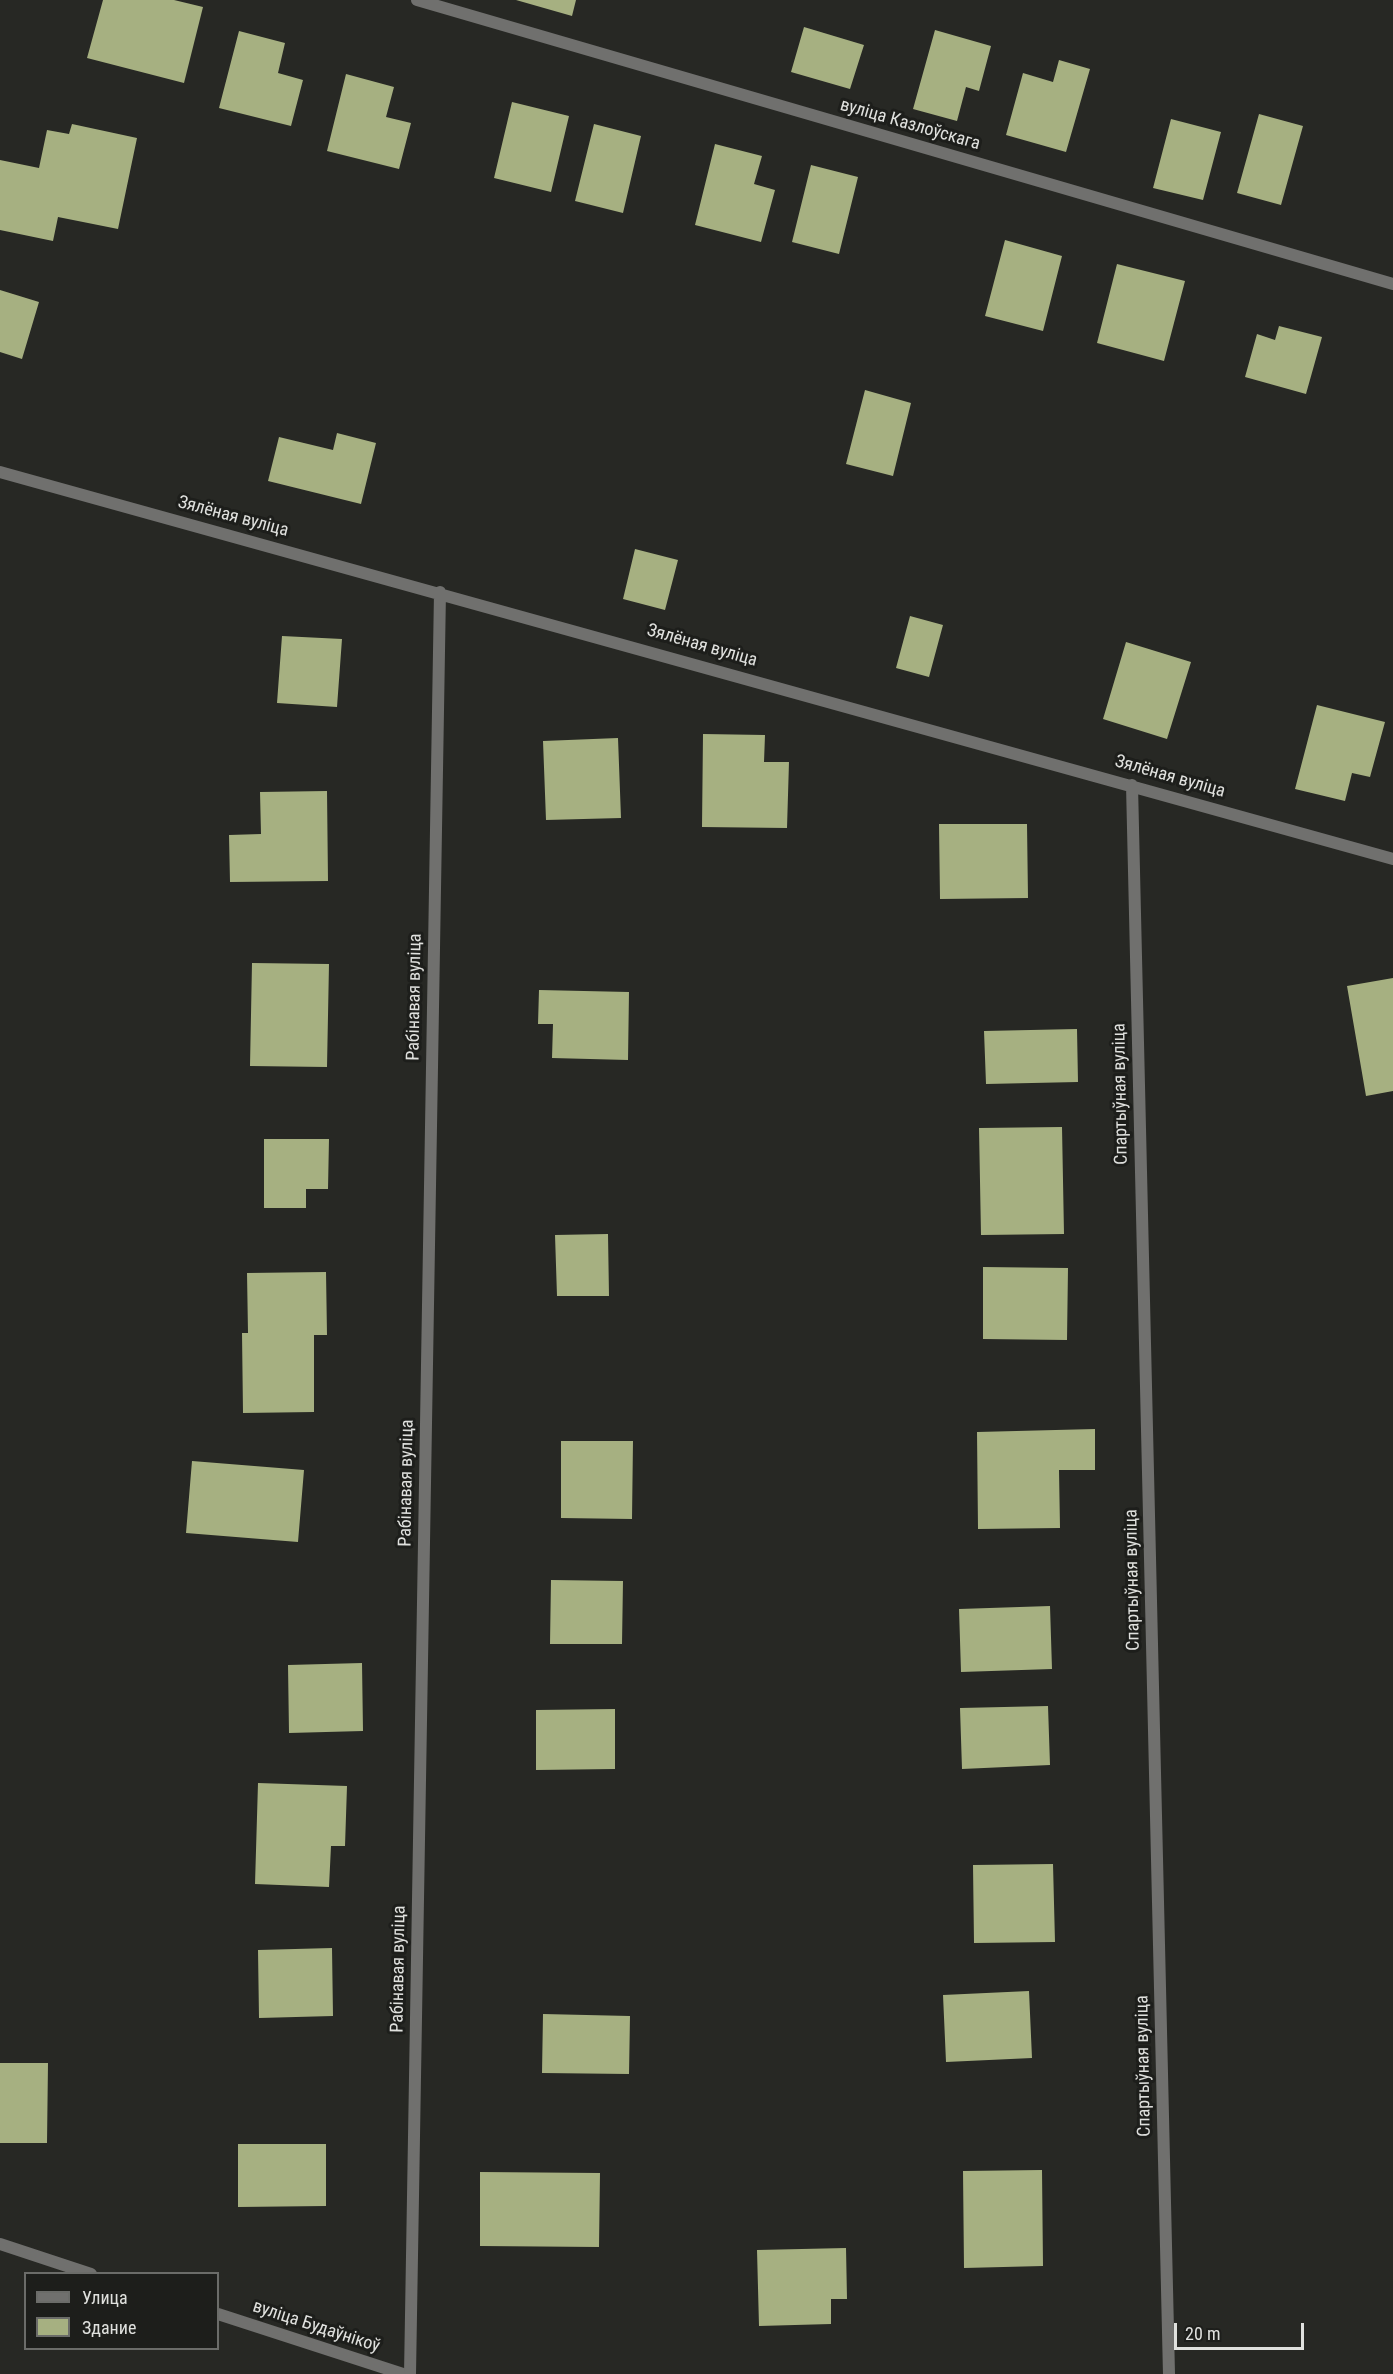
<!DOCTYPE html>
<html>
<head>
<meta charset="utf-8">
<style>
  body { margin:0 }
  #map { position:relative; width:1393px; height:2374px; overflow:hidden; background:#272824; font-family:"Roboto Condensed",sans-serif }
  canvas { display:block }
  .legend { position:absolute; left:24px; top:2272px; width:195px; height:78px; box-sizing:border-box; background:#1d1e1b; border:2px solid #6b6c69; margin:0; padding:8px 10px; list-style:none; font-size:18px; color:#e0e1de }
  .legend li { display:flex; align-items:center; gap:12px; height:30px }
  .legend b { width:30px; border:2px solid #6b6c69 }
  .scale { position:absolute; left:1174px; top:2323px; width:130px; height:27px; box-sizing:border-box; border:3px solid #e0e1de; border-top:0; padding-left:8px; font-size:18px; line-height:21px; white-space:nowrap; color:#e0e1de; -webkit-text-stroke:4px #1d1e1b; paint-order:stroke }
</style>
</head>
<body>
<div id="map">
<canvas width="1393" height="2374"></canvas>
<ul class="legend">
<li><b style="height:8px;background:#70706e"></b>Улица</li>
<li><b style="height:16px;background:#a6b081"></b>Здание</li>
</ul>
<div class="scale">20 m</div>
</div>
<script>
const ctx = document.querySelector('canvas').getContext('2d');
ctx.lineJoin = 'round';
function fillPath(path, color) {
  ctx.fillStyle = color;
  ctx.fill(path, 'evenodd');
}
function trace(path, color, width, dash) {
  ctx.strokeStyle = color;
  ctx.lineWidth = width;
  ctx.lineCap = dash ? 'butt' : 'round';
  ctx.setLineDash(dash || []);
  ctx.stroke(path);
}
function write(font, color, halo, rows, align = 'center') {
  ctx.font = font + ' "Roboto Condensed",sans-serif';
  ctx.lineWidth = 6;
  ctx.setLineDash([]);
  ctx.textBaseline = 'middle';
  ctx.strokeStyle = halo;
  ctx.fillStyle = color;
  for (const [text, x, y, turn = 0] of rows) {
    ctx.save();
    ctx.translate(x, y);
    ctx.rotate((+turn || 0) * Math.PI / 180);
    ctx.textAlign = isNaN(turn) ? turn : align;
    if (halo) ctx.strokeText(text, 0, 0);
    ctx.fillText(text, 0, 0);
    ctx.restore();
  }
}
fillPath(new Path2D(`
  M 103,0 L 174,0 L 203,7 L 184,83 L 87,58 Z
  M 516,0 L 576,0 L 572,16 Z
  M 804,27 L 864,45 L 850,89 L 791,72 Z
  M 935,30 L 991,46 L 979,91 L 966,87 L 957,121 L 913,109 Z
  M 239,31 L 285,43 L 278,73 L 303,80 L 291,126 L 219,108 Z
  M 1059,60 L 1090,69 L 1066,152 L 1006,135 L 1023,73 L 1053,82 Z
  M 346,74 L 394,87 L 386,117 L 411,123 L 399,169 L 327,151 Z
  M 512,102 L 569,116 L 551,192 L 494,178 Z
  M 1259,114 L 1303,126 L 1281,205 L 1237,193 Z
  M 1171,119 L 1221,132 L 1203,200 L 1153,188 Z
  M 72,124 L 137,138 L 118,229 L 58,217 L 53,241 L 0,230 L 0,160 L 39,168 L 47,130 L 69,134 Z
  M 594,124 L 641,136 L 623,213 L 575,201 Z
  M 715,144 L 762,156 L 754,184 L 775,190 L 761,242 L 695,225 Z
  M 811,165 L 858,177 L 839,254 L 792,242 Z
  M 1005,240 L 1062,256 L 1043,331 L 985,316 Z
  M 1117,264 L 1185,281 L 1164,361 L 1097,343 Z
  M 0,290 L 39,302 L 22,359 L 0,352 Z
  M 1279,326 L 1322,337 L 1306,394 L 1245,377 L 1257,334 L 1275,340 Z
  M 865,390 L 911,403 L 893,476 L 846,464 Z
  M 337,433 L 376,443 L 361,504 L 268,481 L 279,437 L 333,450 Z
  M 635,549 L 678,560 L 665,610 L 623,599 Z
  M 910,616 L 943,625 L 929,677 L 896,668 Z
  M 282,636 L 342,639 L 337,707 L 277,703 Z
  M 1126,642 L 1191,662 L 1167,739 L 1103,719 Z
  M 1317,705 L 1385,722 L 1370,777 L 1352,773 L 1345,801 L 1295,789 Z
  M 703,734 L 765,735 L 764,762 L 789,762 L 787,828 L 702,827 Z
  M 618,738 L 621,818 L 546,820 L 543,741 Z
  M 327,791 L 328,881 L 230,882 L 229,835 L 261,834 L 260,792 Z
  M 939,824 L 1027,824 L 1028,898 L 940,899 Z
  M 252,963 L 329,964 L 327,1067 L 250,1066 Z
  M 1393,978 L 1393,1091 L 1366,1096 L 1347,986 Z
  M 539,990 L 629,992 L 628,1060 L 552,1058 L 553,1024 L 538,1024 Z
  M 1077,1029 L 1078,1082 L 986,1084 L 984,1031 Z
  M 1062,1127 L 1064,1234 L 981,1235 L 979,1128 Z
  M 264,1139 L 329,1139 L 328,1189 L 306,1189 L 306,1208 L 264,1208 Z
  M 608,1234 L 609,1296 L 557,1296 L 555,1235 Z
  M 983,1267 L 1068,1268 L 1067,1340 L 983,1339 Z
  M 326,1272 L 327,1335 L 314,1335 L 314,1412 L 243,1413 L 242,1333 L 248,1333 L 247,1273 Z
  M 1095,1429 L 1095,1470 L 1059,1470 L 1060,1528 L 978,1529 L 977,1432 Z
  M 561,1441 L 633,1441 L 632,1519 L 561,1518 Z
  M 192,1461 L 304,1470 L 298,1542 L 186,1533 Z
  M 551,1580 L 623,1581 L 622,1644 L 550,1644 Z
  M 1050,1606 L 1052,1669 L 961,1672 L 959,1609 Z
  M 362,1663 L 363,1731 L 289,1733 L 288,1665 Z
  M 1048,1706 L 1050,1765 L 962,1769 L 960,1708 Z
  M 615,1709 L 615,1769 L 536,1770 L 536,1710 Z
  M 258,1783 L 347,1786 L 345,1846 L 331,1846 L 329,1887 L 255,1884 Z
  M 1053,1864 L 1055,1942 L 974,1943 L 973,1865 Z
  M 332,1948 L 333,2016 L 259,2018 L 258,1950 Z
  M 1029,1991 L 1032,2058 L 946,2062 L 943,1995 Z
  M 543,2014 L 630,2016 L 629,2074 L 542,2073 Z
  M 0,2063 L 48,2063 L 47,2143 L 0,2143 Z
  M 238,2144 L 326,2144 L 326,2206 L 238,2207 Z
  M 1042,2170 L 1043,2266 L 964,2268 L 963,2171 Z
  M 480,2172 L 600,2173 L 599,2247 L 480,2246 Z
  M 846,2248 L 847,2299 L 831,2299 L 831,2324 L 759,2326 L 757,2250 Z`), '#a6b081');
trace(new Path2D(`
  M 0,2244 L 91,2274
  M 218,2314 L 403,2374`), '#70706e', 12);
trace(new Path2D(`
  M 417,0 L 1393,284
  M 0,472 L 1393,859
  M 1132,785 L 1169,2374
  M 410,2374 L 440,592`), '#70706e', 12);
write('18px', '#e0e1de', '#1d1e1b', [
  ["вуліца Казлоўскага",910,125,16],
  ["Зялёная вуліца",233,517,15],
  ["Зялёная вуліца",702,646,16],
  ["Зялёная вуліца",1170,777,16],
  ["Рабінавая вуліца",415,997,-89],
  ["Спартыўная вуліца",1121,1094,-91],
  ["Рабінавая вуліца",407,1483,-89],
  ["Спартыўная вуліца",1133,1580,-91],
  ["Рабінавая вуліца",399,1969,-89],
  ["Спартыўная вуліца",1144,2066,-91],
  ["вуліца Будаўнікоў",316,2327,18]
]);
</script>
</body>
</html>
